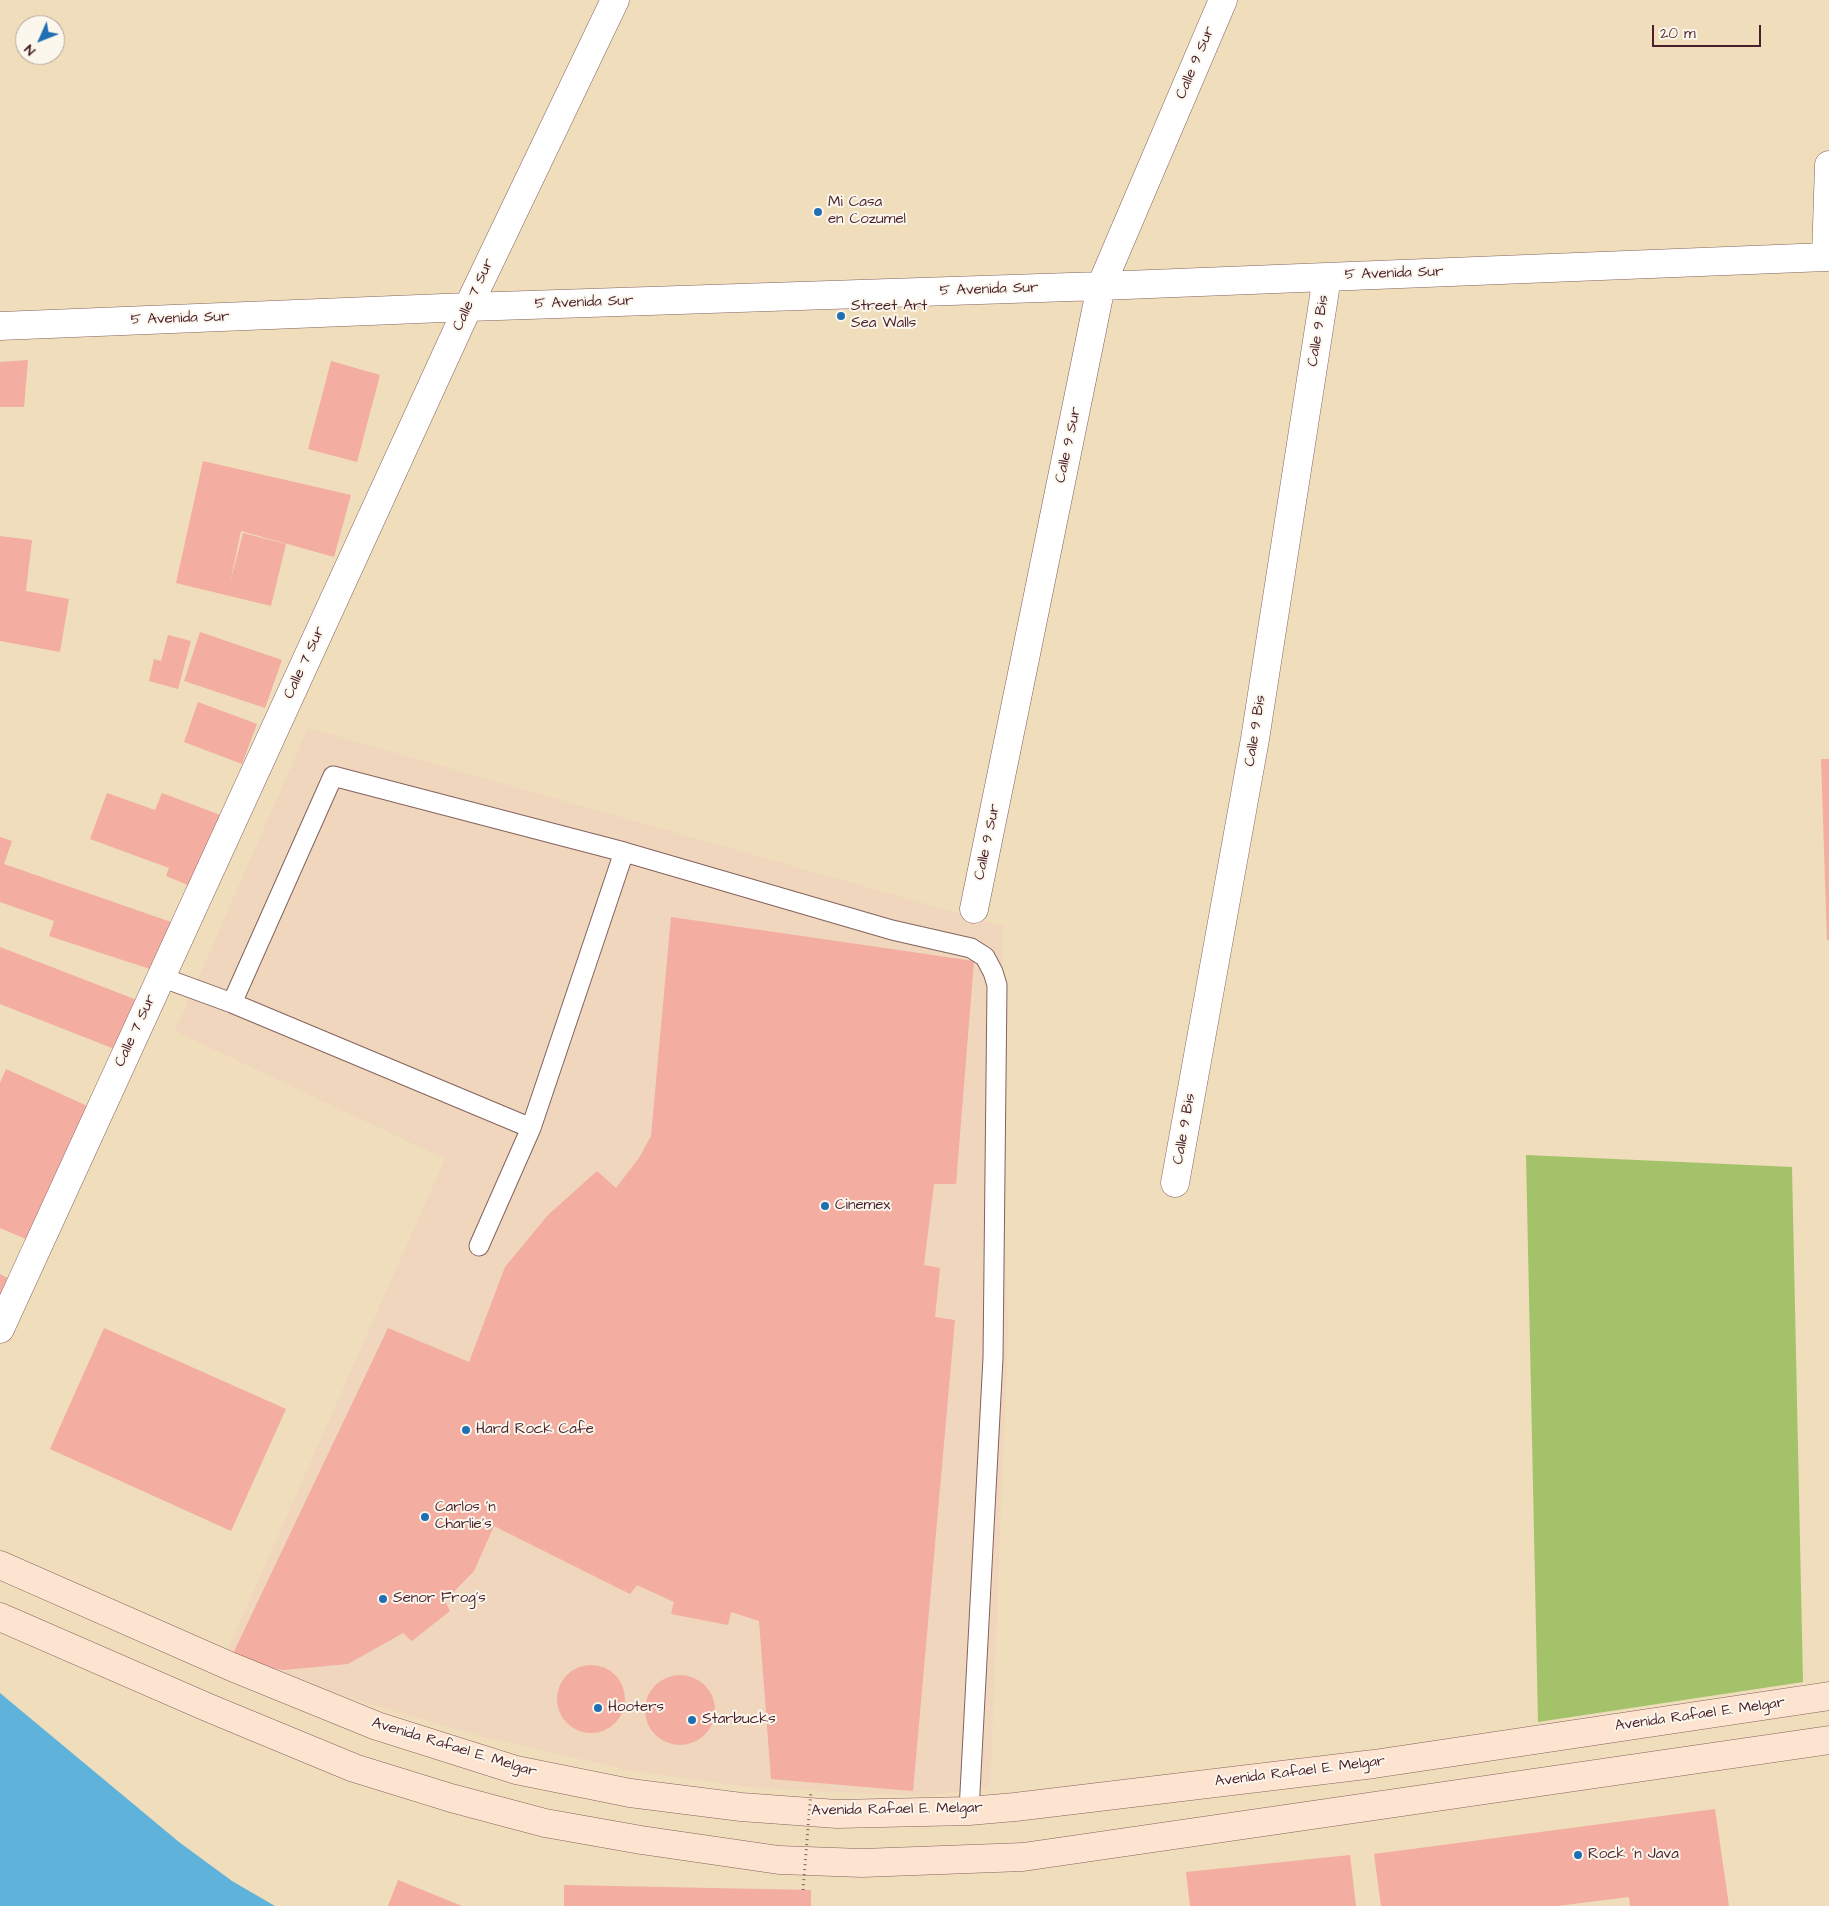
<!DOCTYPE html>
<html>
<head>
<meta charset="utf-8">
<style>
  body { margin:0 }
  #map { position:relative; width:1829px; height:1906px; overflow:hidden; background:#efddbb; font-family:"Architects Daughter",sans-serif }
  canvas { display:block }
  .north { position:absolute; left:15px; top:15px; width:50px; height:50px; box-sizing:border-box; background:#fbf7ec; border:1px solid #b4a19f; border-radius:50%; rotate:226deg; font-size:14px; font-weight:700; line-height:20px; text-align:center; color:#4a1f2b }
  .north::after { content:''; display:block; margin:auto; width:18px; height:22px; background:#1f6fb2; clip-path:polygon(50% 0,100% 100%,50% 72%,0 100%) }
  .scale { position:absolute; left:1652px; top:25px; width:109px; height:22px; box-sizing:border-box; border:2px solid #4a1f2b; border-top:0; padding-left:6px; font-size:15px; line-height:18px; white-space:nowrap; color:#4a1f2b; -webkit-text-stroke:4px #fbf7ec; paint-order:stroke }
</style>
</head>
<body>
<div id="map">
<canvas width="1829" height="1906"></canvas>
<div class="north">N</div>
<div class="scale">20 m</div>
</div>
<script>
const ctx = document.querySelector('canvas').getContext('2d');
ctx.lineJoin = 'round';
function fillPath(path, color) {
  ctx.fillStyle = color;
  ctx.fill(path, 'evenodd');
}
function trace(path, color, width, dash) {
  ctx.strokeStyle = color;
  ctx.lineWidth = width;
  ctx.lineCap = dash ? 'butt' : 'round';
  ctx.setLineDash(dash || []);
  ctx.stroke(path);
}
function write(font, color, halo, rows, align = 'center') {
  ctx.font = font + ' "Architects Daughter",sans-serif';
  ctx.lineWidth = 4;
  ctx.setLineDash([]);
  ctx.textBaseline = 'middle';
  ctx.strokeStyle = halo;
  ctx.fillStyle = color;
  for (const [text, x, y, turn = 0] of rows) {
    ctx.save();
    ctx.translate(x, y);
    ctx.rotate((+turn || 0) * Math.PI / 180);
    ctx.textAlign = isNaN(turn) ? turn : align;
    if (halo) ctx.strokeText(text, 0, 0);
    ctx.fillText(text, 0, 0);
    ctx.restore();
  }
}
fillPath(new Path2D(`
  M 308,728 L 1003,926 L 999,1075 L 1008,1333 L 990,1787 L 925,1796 L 757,1788 L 628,1770 L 479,1736 L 223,1660 L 445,1159 L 175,1031 Z`), '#efd6bc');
fillPath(new Path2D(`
  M 1526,1155 L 1792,1167 L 1803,1682 L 1538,1722 Z`), '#a3c26a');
fillPath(new Path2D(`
  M 0,1693 L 179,1842 L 232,1881 L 275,1906 L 0,1906 Z`), '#5fb3da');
fillPath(new Path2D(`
  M 28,360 L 24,407 L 0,407 L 0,362 Z
  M 331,361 L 380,375 L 357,462 L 308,449 Z
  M 203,461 L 351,495 L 334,557 L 241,531 L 230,583 L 243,533 L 286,544 L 271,606 L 176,583 Z
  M 0,536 L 32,540 L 26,591 L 69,599 L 60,652 L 0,641 Z
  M 200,632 L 282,660 L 265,708 L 184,681 Z
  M 168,635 L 191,641 L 178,689 L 149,681 L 154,659 L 161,661 Z
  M 198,702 L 257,724 L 242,764 L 184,742 Z
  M 1821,759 L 1829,759 L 1829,940 L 1827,940 Z
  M 107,793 L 155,810 L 162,793 L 223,816 L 195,888 L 166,876 L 169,868 L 90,839 Z
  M 0,837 L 12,841 L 4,864 L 171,922 L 156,971 L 49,936 L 54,921 L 0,902 Z
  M 671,917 L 974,961 L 956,1184 L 934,1184 L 924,1265 L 940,1268 L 935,1317 L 955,1320 L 913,1791 L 771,1779 L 759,1621 L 731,1612 L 728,1625 L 671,1614 L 674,1602 L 637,1585 L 630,1594 L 494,1526 L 474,1571 L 445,1601 L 450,1611 L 412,1641 L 403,1633 L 348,1664 L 283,1670 L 230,1660 L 388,1328 L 469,1362 L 505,1267 L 548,1215 L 597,1171 L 616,1188 L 639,1158 L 651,1136 Z
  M 0,947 L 137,1000 L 117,1050 L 0,1004 Z
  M 6,1069 L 94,1109 L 35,1243 L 0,1228 L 0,1083 Z
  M 0,1274 L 8,1278 L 0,1296 Z
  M 104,1328 L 286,1409 L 231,1531 L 50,1449 Z
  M557 1699a34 34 0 1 1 68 0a34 34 0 1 1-68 0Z
  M645 1710a35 35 0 1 1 70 0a35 35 0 1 1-70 0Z
  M 1715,1809 L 1729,1906 L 1630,1906 L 1629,1897 L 1557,1906 L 1381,1906 L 1374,1854 Z
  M 1350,1855 L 1356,1906 L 1190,1906 L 1186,1872 Z
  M 398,1880 L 462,1906 L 388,1906 Z
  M 564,1885 L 811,1890 L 811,1906 L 564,1906 Z`), '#f3ada1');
const service = new Path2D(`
  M 161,977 L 232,1003 L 531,1128
  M 232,1003 L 333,776 L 624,852 L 892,930 L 971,948 L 985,957 L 993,972 L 997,985 L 993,1358 L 969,1811
  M 479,1246 L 531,1128 L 624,852`);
const minor = new Path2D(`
  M 0,326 L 468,307 L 1101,286 L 1826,257 L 1829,165
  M 974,909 L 1101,286 L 1223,0
  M 1175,1183 L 1255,739 L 1327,277
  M 0,1329 L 468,307 L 615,0`);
const secondary = new Path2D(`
  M 0,1565 L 232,1667 L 377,1726 L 516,1770 L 630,1793 L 741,1807 L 837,1814 L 969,1811 L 1015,1807 L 1374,1764 L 1829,1696
  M 0,1617 L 209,1708 L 354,1768 L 451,1798 L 545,1823 L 641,1840 L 779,1860 L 862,1863 L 1023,1857 L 1829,1740`);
trace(service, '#84625d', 21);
trace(minor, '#84625d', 29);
trace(secondary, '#84625d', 29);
trace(service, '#fff', 19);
trace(minor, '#fff', 28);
trace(secondary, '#fde4d0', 28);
trace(new Path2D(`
  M 803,1890 L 811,1791`), '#84625d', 3, [1, 4]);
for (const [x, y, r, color] of [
  [818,212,5,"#1f6fb2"],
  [841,316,5,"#1f6fb2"],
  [825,1206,5,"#1f6fb2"],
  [466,1430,5,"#1f6fb2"],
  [425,1517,5,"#1f6fb2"],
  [383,1599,5,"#1f6fb2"],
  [598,1708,5,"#1f6fb2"],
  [692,1720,5,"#1f6fb2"],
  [1578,1855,5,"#1f6fb2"]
]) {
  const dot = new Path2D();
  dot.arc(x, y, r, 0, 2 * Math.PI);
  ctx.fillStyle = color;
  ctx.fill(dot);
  trace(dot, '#fbf7ec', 2);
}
write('15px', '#4a1f2b', '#fbf7ec', [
  ["Calle 9 Sur",1196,63,-67],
  ["5 Avenida Sur",1394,274,-2],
  ["5 Avenida Sur",989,290,-2],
  ["Calle 7 Sur",474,295,-65],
  ["5 Avenida Sur",584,303,-2],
  ["5 Avenida Sur",180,319,-2],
  ["Calle 9 Bis",1319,331,-81],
  ["Calle 9 Sur",1069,445,-78],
  ["Calle 7 Sur",305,663,-65],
  ["Calle 9 Bis",1256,731,-81],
  ["Calle 9 Sur",988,842,-78],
  ["Calle 7 Sur",136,1031,-65],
  ["Calle 9 Bis",1185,1129,-80],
  ["Avenida Rafael E. Melgar",1700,1715,-8],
  ["Avenida Rafael E. Melgar",454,1748,17],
  ["Avenida Rafael E. Melgar",1300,1772,-7],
  ["Avenida Rafael E. Melgar",897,1810,-1]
]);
write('15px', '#4a1f2b', '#fbf7ec', [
  ["Mi Casa",828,203],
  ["en Cozumel",828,220],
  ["Street Art",851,307],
  ["Sea Walls",851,324],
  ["Cinemex",835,1206],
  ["Hard Rock Cafe",476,1430],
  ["Carlos 'n",435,1508],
  ["Charlie's",435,1525],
  ["Senor Frog's",393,1599],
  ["Hooters",608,1708],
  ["Starbucks",702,1720],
  ["Rock 'n Java",1588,1855]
], 'left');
</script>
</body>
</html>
